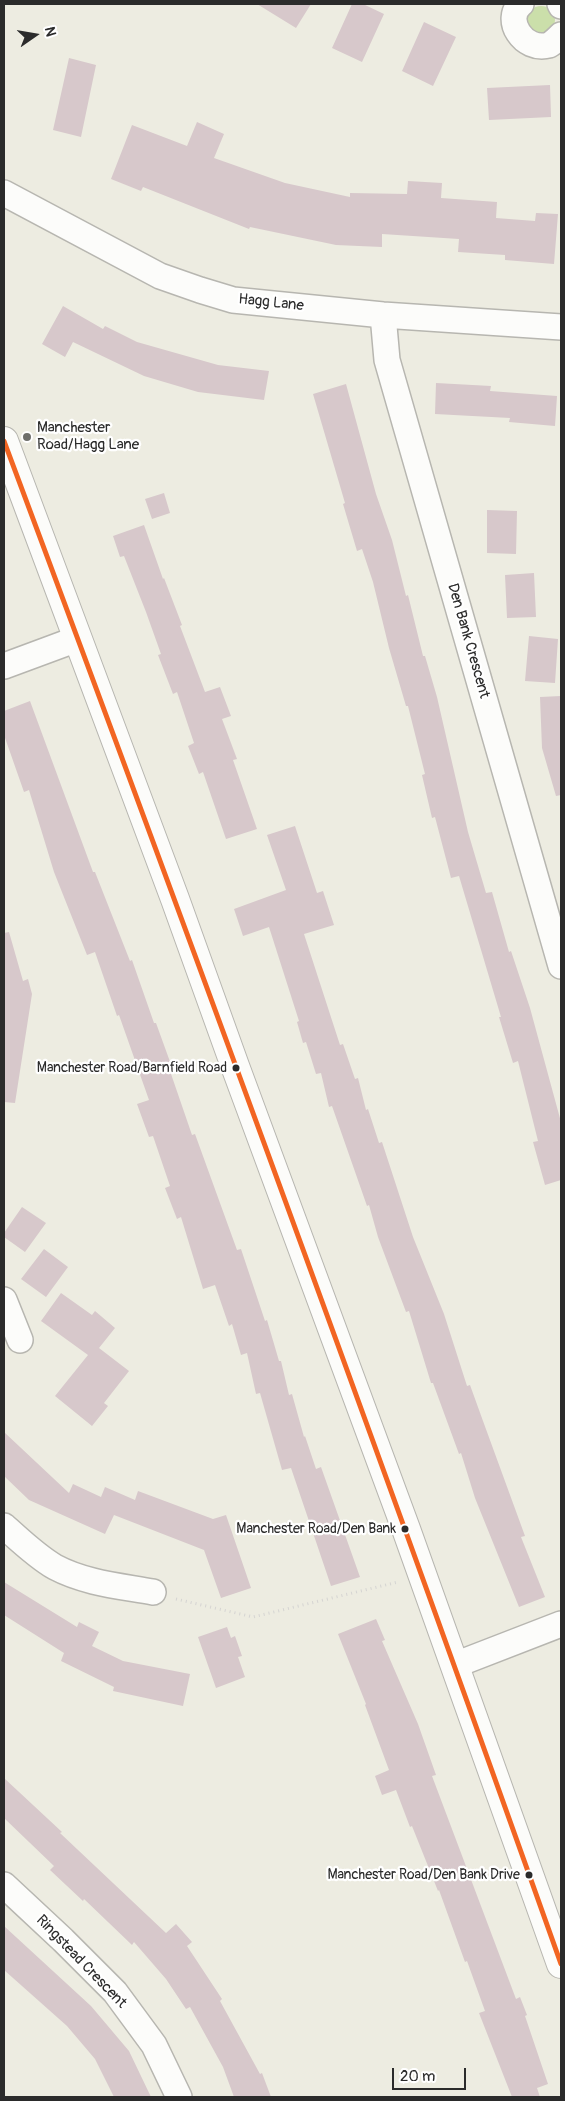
<!DOCTYPE html>
<style>
body{margin:0}
#map{position:relative;width:565px;height:2101px;overflow:hidden;background:#edece1;font-family:Pangolin,sans-serif}
canvas{display:block}
.frame{position:absolute;inset:0;border:5px solid #2b2b2b;pointer-events:none}
.north{position:absolute;left:10px;top:10px;width:50px;height:50px;-webkit-text-stroke:4px #fff;paint-order:stroke;rotate:77deg;font-size:14px;font-weight:700;line-height:20px;text-align:center;color:#2b2b2b}
.north::after{content:'';display:block;margin:auto;width:18px;height:22px;background:#2b2b2b;clip-path:polygon(50% 0,100% 100%,50% 72%,0 100%)}
.scale{position:absolute;left:392px;top:2068px;width:74px;height:22px;box-sizing:border-box;border:2px solid #2b2b2b;border-top:0;padding-left:6px;font-size:15px;line-height:18px;white-space:nowrap;color:#2b2b2b;-webkit-text-stroke:4px #fff;paint-order:stroke}
</style>
<div id="map">
<canvas width="565" height="2101"></canvas>
<div class="frame"></div>
<div class="north">N</div>
<div class="scale">20 m</div>
</div>
<script>
const ctx = document.querySelector('canvas').getContext('2d');
ctx.lineJoin = 'round';
function fillPath(path, color) { ctx.fillStyle = color; ctx.fill(path, 'evenodd'); }
function trace(path, color, width, dash) { ctx.strokeStyle = color; ctx.lineWidth = width; ctx.lineCap = dash ? 'butt' : 'round'; ctx.setLineDash(dash || []); ctx.stroke(path); }
function drawText(font, color, halo, rows, align = 'center') {
  ctx.font = font + ' Pangolin,sans-serif'; ctx.lineWidth = 4.5; ctx.setLineDash([]); ctx.textBaseline = 'middle'; ctx.strokeStyle = halo; ctx.fillStyle = color; for (const [text, x, y, turn = 0] of rows) {
    ctx.save(); ctx.translate(x, y); ctx.rotate((+turn || 0) * Math.PI / 180); ctx.textAlign = isNaN(turn) ? turn : align; if (halo) ctx.strokeText(text, 0, 0); ctx.fillText(text, 0, 0); ctx.restore();
  }
}
const green = new Path2D(`
 M527 20a14 14 0 1 1 28 0a14 14 0 1 1-28 0Z`);
const building = new Path2D(`
 M257,4H311L296,28Z
 M352,4H363L384,14L362,62L332,48Z
 M424,22L456,37L433,86L402,71Z
 M69,58L96,65L81,137L53,130Z
 M550,85L551,117L489,120L487,88Z
 M197,122L224,134L214,158L285,183L350,197V193L407,194L408,181L442,183L441,198L497,202L496,218L535,221L536,213L558,214L554,264L505,260V255L458,252L459,239L382,234V247L336,245L250,227L249,229L143,187L141,191L111,179L132,125L187,146Z
 M63,306L103,329L105,326L137,342L218,365L269,371L264,400L198,392L144,376L73,342L65,357L42,344Z
 M436,383L491,386L490,391L557,396L555,426L509,422L510,418L435,414Z
 M346,384L376,494L392,540L406,596L408,595L423,656H425L437,697L468,832L486,893L492,892L509,952L511,951L530,1008L561,1122V1180L545,1185L533,1142L538,1141L518,1061L513,1063L499,1017H501L459,876L451,878L435,817L432,818L422,775L425,774L408,706H406L389,648L373,582L362,549L357,551L343,504L345,503L313,394Z
 M164,493L170,513L152,519L145,499Z
 M487,510L517,511L516,554L487,553Z
 M144,525L163,579L164,578L182,625L180,626L205,692L220,687L231,716L222,719L237,759L233,760L257,829L226,839L203,772L199,774L188,746L194,743L177,692L173,694L158,655L161,654L146,612L124,556L120,557L113,536Z
 M534,573L536,617L507,618L505,575Z
 M529,636L558,639L555,683L525,681Z
 M561,696V795L556,796L542,748L540,697Z
 M30,701L93,872H95L130,961L132,960L154,1023H156L173,1070L170,1071L192,1135L195,1134L237,1250L241,1249L265,1321L267,1320L279,1361H281L289,1395L292,1394L304,1437L305,1436L316,1469L321,1467L360,1577L331,1586L291,1468L282,1470L260,1393L256,1394L247,1353L241,1355L232,1324L229,1326L215,1285L203,1289L181,1217L177,1219L165,1188L170,1186L153,1136L149,1137L137,1104L149,1100L119,1015L117,1016L95,952L87,955L54,872L29,790L24,792L4,735V711Z
 M295,826L317,893L323,891L334,925L304,934L340,1045L343,1044L355,1079L358,1078L366,1110L368,1109L379,1143L382,1142L413,1237L444,1314L467,1386L470,1385L483,1421L525,1536L521,1537L545,1597L519,1607L475,1498L461,1453L459,1454L433,1383H431L409,1311L406,1312L378,1237L369,1205L367,1206L332,1106L329,1107L321,1073L316,1074L306,1042L303,1043L297,1022L299,1021L269,927L243,936L234,909L286,890L267,835Z
 M9,932L23,981L28,979L32,994L15,1103L4,1102V933Z
 M22,1207L46,1223L25,1252L4,1237V1233Z
 M44,1249L68,1267L46,1297L21,1279Z
 M61,1293L92,1315L95,1311L115,1328L99,1348L129,1371L104,1403L108,1406L92,1426L55,1396L88,1355L41,1321Z
 M4,1432L69,1493L73,1484L101,1497L105,1487L135,1500L138,1491L213,1519L226,1515L251,1588L221,1598L204,1550L114,1515L105,1534L29,1500L4,1476Z
 M4,1582L77,1627L79,1622L99,1632L92,1646L123,1661L190,1674L183,1706L113,1691L114,1687L61,1661L64,1653L4,1615Z
 M376,1619L385,1640L382,1641L418,1724L436,1775L432,1776L516,1999L520,1997L527,2015L525,2016L548,2084L537,2088L540,2097H512L479,2013L485,2011L467,1961L465,1962L439,1890L438,1891L412,1826L410,1827L396,1790L382,1795L375,1776L389,1770L365,1705L366,1704L338,1634Z
 M227,1627L231,1638L235,1636L242,1656L238,1657L245,1677L216,1688L198,1637Z
 M4,1778L62,1832L60,1833L166,1933L176,1924L192,1942L187,1946L222,1999L220,2001L260,2074L262,2073L271,2097H234L223,2067L190,2007L186,2009L166,1979L134,1942L132,1945L84,1899L83,1901L50,1870L54,1866L4,1818Z
 M4,1926L91,2006L129,2051L151,2097H114L95,2059L67,2026L4,1970Z`);
const path = new Path2D(`
 M176,1599L253,1617L398,1582`);
const minor = new Path2D(`
 M521,4C503,19 523,52 549,45C553,43 558,38 561,35
 M560,4L561,6
 M4,193L160,276L200,290L233,300L383,315L561,327
 M383,315L387,360L561,966
 M4,666L77,639
 M4,1300L20,1340
 M4,1526C20,1540 36,1556 55,1567C85,1583 120,1586 153,1592
 M455,1665L561,1624
 M4,1885L63,1940L115,1992L154,2045L179,2097`);
const primary = new Path2D(`
 M4,441L175,899L235,1066L406,1529L561,1964`);
const bus1 = new Path2D(`
 M4,441C193,947 380,1455 561,1964`);
const markers = [
 [27,437,5,"#6f6f6b"],
 [236,1068,4.5,"#2b2b2b"],
 [405,1529,4.5,"#2b2b2b"],
 [529,1875,4.5,"#2b2b2b"]
];
const busNames = [
 ["Manchester Road/Barnfield Road",227,1068],
 ["Manchester Road/Den Bank",396,1529],
 ["Manchester Road/Den Bank Drive",520,1875]
];
const streetNames = [
 ["Hagg Lane",271,303,6],
 ["Den Bank Crescent",468,641,74],
 ["Ringstead Crescent",81,1962,46]
];
const poiNames = [
 ["Manchester",37,428],
 ["Road/Hagg Lane",37,445]
];
fillPath(green, '#cbdfaa');
fillPath(building, '#d7c8cb');
trace(minor, '#b7b6b0', 28);
trace(primary, '#b7b6b0', 30);
trace(path, '#d5d4d2', 3, [1, 4]);
trace(minor, '#fcfcfa', 25);
trace(primary, '#fcfcfa', 28);
trace(bus1, '#f26522', 5);
for (const [x, y, r, color] of markers) { const dot = new Path2D(); dot.arc(x, y, r, 0, 2 * Math.PI); ctx.fillStyle = color; ctx.fill(dot); trace(dot, '#fff', 2); }
drawText('14px', '#2b2b2b', '#fff', busNames, 'right');
drawText('15px', '#2b2b2b', '#fff', streetNames);
drawText('15px', '#2b2b2b', '#fff', poiNames, 'left');
</script>
